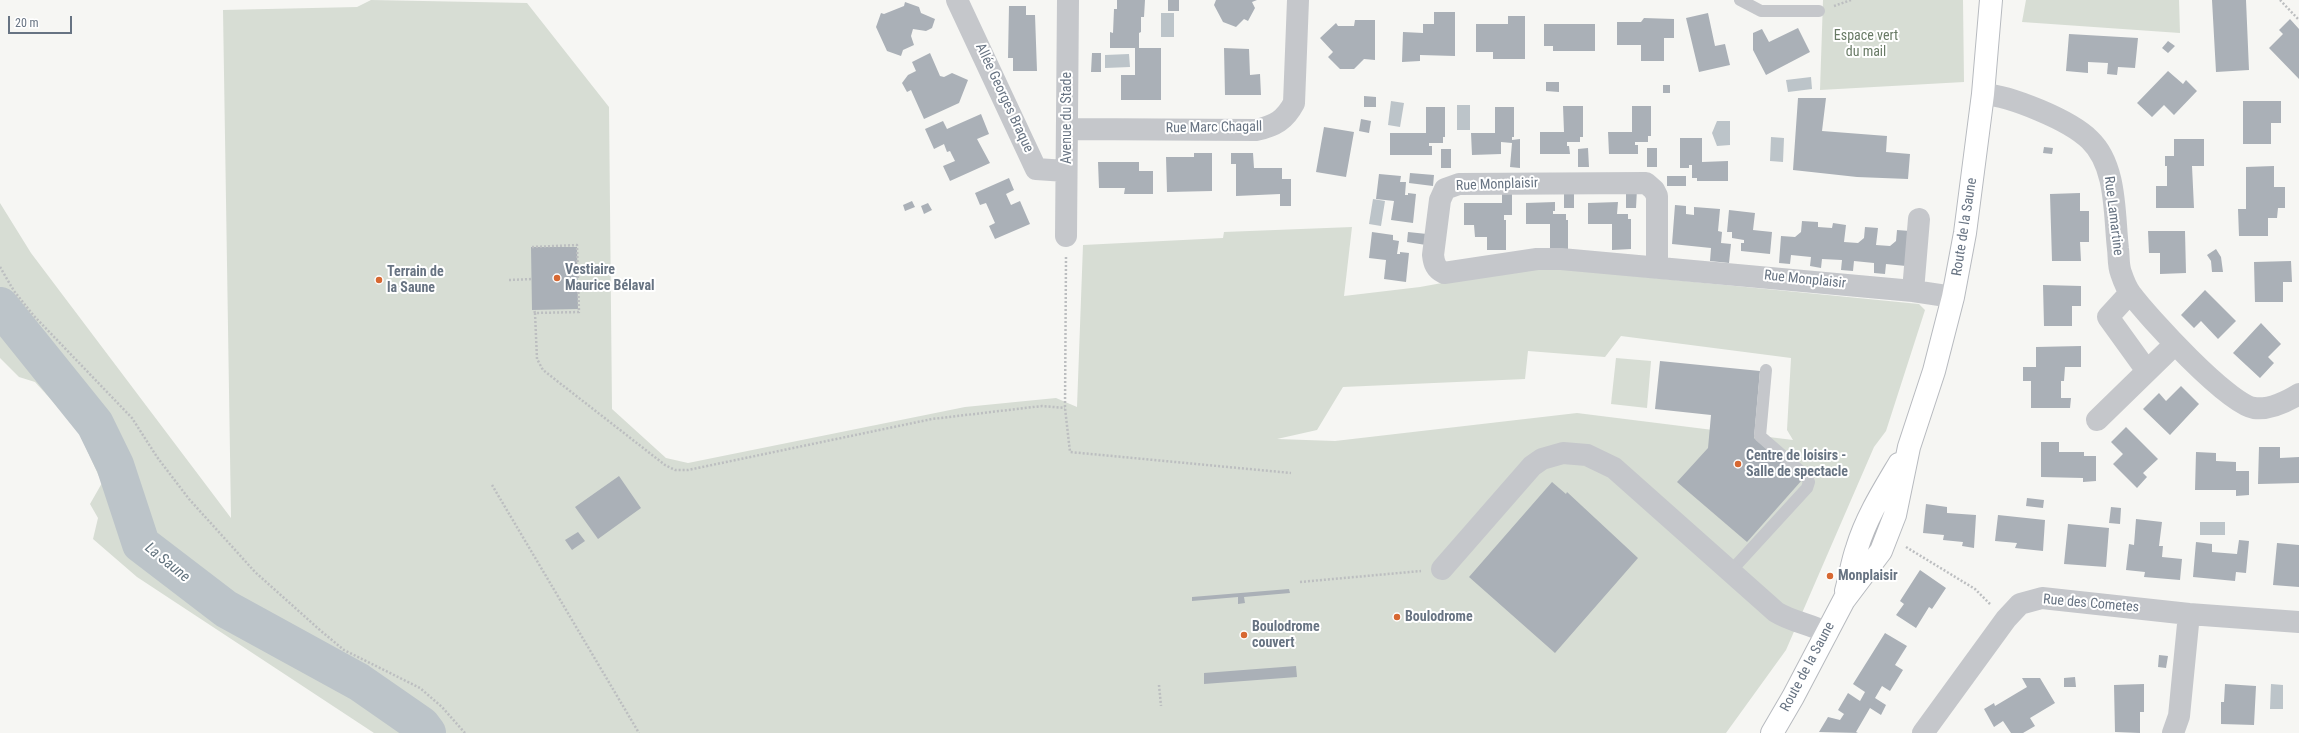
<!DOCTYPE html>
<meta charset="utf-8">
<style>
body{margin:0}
#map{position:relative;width:2299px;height:733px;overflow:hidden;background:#f6f6f3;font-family:"Roboto Condensed",sans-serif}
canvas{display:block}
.scale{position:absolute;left:8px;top:16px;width:64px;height:18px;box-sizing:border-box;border:2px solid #677382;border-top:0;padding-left:5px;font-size:12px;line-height:14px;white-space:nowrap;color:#677382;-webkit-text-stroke:3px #fff;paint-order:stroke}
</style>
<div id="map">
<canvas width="2299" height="733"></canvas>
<div class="scale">20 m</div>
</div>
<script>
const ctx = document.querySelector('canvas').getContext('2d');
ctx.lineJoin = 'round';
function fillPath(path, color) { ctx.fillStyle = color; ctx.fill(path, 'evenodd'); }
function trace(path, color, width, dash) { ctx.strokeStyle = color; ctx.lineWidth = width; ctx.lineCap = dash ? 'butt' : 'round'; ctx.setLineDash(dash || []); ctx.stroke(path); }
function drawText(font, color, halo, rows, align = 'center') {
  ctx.font = font + ' "Roboto Condensed",sans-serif'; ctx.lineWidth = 4; ctx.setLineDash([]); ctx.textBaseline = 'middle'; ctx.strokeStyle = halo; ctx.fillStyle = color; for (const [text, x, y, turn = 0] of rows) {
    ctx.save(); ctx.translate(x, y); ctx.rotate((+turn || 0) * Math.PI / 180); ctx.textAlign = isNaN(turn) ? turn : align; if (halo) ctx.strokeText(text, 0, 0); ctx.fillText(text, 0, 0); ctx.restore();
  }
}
const green = new Path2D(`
 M371,0L527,3L609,107L612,409L666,458L688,463L965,407L1056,398L1077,407L1083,245L1223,238L1224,232L1352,227L1344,296L1420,287L1519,269L1552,268L1919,304L1925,310L1886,431L1874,447L1786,650L1726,733H374L137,577L93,539L98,518L90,504L102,483L77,428L35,382L19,377L0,358V203L31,253L231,518L223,10L357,7ZM1621,336L1791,358L1787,430L1793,440L1577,413L1335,441L1277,439L1317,430L1343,387L1525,379L1528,351L1605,357Z
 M1823,0H1963L1964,82L1820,90Z
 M2026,0H2179L2180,33L2022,22Z
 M1616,358L1651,361L1647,408L1611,404Z`);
const water = new Path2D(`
 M1161,13H1174V37H1161Z
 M1129,54L1130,67L1105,68V55Z
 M1811,77L1812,89L1788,92L1786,80Z
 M1391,101L1404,103L1400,127L1388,125Z
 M1457,105H1470V130H1457Z
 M1717,121H1730V145L1717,146L1712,133Z
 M1771,137L1784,138L1783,162L1770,161Z
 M1373,199L1385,201L1381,226L1369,224Z
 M2200,522H2225V535H2200Z
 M2271,684L2283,685V709H2270Z`);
const river = new Path2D(`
 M0,306L95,424L115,465L141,544L226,609L359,682L421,725L427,733`);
const building = new Path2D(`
 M1117,0H1145L1144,17H1141V32L1139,33V48H1161V100H1121V75H1135V48H1110V32L1113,33L1114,9H1117Z
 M1168,0H1179V11H1168Z
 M1216,0H1257L1252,2L1255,8L1248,21L1244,19L1236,27L1223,22L1214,5Z
 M2212,0H2246L2249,70L2216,72Z
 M905,2L919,7L921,13L935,19L932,28L926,31L913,29L911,36L914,45L903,50L901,56L887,51L876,27L881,13L884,14L904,6Z
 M1009,6H1026V15H1035L1037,71H1013V58H1008Z
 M1434,12H1455V56L1420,55V61L1402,62L1403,32L1423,33V24H1434Z
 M1708,13L1715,46L1725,44L1730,65L1699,72L1686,18Z
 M1508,16H1525V59H1493V52H1476V24H1508Z
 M1644,18L1674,19V38H1664V61H1641V45H1617V22H1641Z
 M2290,19L2299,29V79L2269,48L2283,34L2279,30Z
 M1355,20H1375V60L1364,59L1354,69H1340L1328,57L1333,52L1320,38L1336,23L1338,26H1354Z
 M1544,24H1595V51H1553V46H1544Z
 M1798,28L1810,52L1766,75L1753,50V33L1762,29L1769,42Z
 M2069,34L2138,38L2135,68L2118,67L2117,75L2107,74L2108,63L2088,62V73L2066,71Z
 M2168,41L2175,46L2168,53L2162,48Z
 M1224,48L1249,49L1250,75L1260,74L1261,95H1225Z
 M930,53L940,76L944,77L952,73L968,80L959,103L924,119L911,90L907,92L902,83L908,75L916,71L912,62Z
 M1092,53H1101V72H1091Z
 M2168,71L2183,84L2186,80L2197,91L2174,115L2164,105L2152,117L2137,103Z
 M1546,82H1559V92L1546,91Z
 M1663,85H1670V93H1663Z
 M1364,96L1376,97V107H1364Z
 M1798,98H1826L1822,131L1887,136L1886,152L1910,154L1908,179L1857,177L1793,170Z
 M2243,101H2281V123H2271V144H2243Z
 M1563,106H1583V137H1580V142H1567V146H1569L1570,154H1540V132H1564Z
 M1632,106H1651V136H1648V142H1635V145H1638V154H1609L1608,132H1632Z
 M1426,107H1445V137H1443V143H1429V146H1432V155H1390V133H1426Z
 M1495,107H1514V137H1512V140L1520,139V168L1510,167L1512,143L1501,142V154L1472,155L1471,133H1495Z
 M981,114L989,134L977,139L990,163L950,181L943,166L955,161L950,151L947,152L944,144L934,149L925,129L943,121L947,129Z
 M1361,119L1371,121L1369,133L1359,131Z
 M1324,127L1354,132L1346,177L1316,172Z
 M1680,138H1702V162L1728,161V181H1697V178H1692V165H1689V168H1680Z
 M2174,139H2204V166H2192L2194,208H2156V186H2167V166H2165V156H2174Z
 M2044,147L2053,148L2052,154L2043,153Z
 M1588,148L1589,167H1578V149Z
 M1647,148H1657V167H1647Z
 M1441,149H1451V168H1441Z
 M1194,153H1212V191L1167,192L1166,157H1194Z
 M1231,153H1253L1254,168H1282V179H1291V206H1280V194L1236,196V164H1231Z
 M1098,162H1139V171H1153V194H1124L1125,188H1099Z
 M2274,166V187H2285V208H2278L2277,218H2268V236H2239L2238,209H2246V167Z
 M1410,173L1434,175L1433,186L1409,183Z
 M1379,174L1401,176L1400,182H1406L1405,195H1408V193L1416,194L1413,223L1391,220L1394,201L1376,199Z
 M1667,176H1686V186H1667Z
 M1009,178L1014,190L1006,194L1011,205L1020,201L1030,224L995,239L989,226L995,223L986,203L980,205L975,193Z
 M1512,189V215H1504V220H1506V250H1487V237H1475L1474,225H1464V203H1502V190Z
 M1564,189H1574V208H1564Z
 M1626,189H1637L1636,208H1626Z
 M2080,193V211H2089V242H2080L2081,261H2052L2050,194Z
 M912,201L915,207L905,211L903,205Z
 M1555,202V211H1553V214H1566V220H1568V250H1550V224H1526V203Z
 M1618,202L1617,214H1628V219H1631V249L1612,250V224H1588V203Z
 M928,203L932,210L924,214L921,206Z
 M1675,205L1686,206V214L1694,215V207L1720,209L1718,231L1722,232L1721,243L1731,244L1729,263L1710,261L1711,248L1672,244Z
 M1729,210L1755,213L1753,230L1772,232L1770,254L1741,251V243H1744V240L1732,238V232H1727Z
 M1802,221L1818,222V227L1832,228L1833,223L1846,225L1844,242L1858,243L1864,238L1865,227L1878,228L1876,245L1890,246L1896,241L1897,230L1910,231L1906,266L1886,264L1885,274L1874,273V263L1854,261L1853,271L1841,270L1842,260L1822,259L1821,268L1810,266L1811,257L1791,255L1790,264L1779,263L1781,236L1795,237L1801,232Z
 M2148,231H2185L2186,273L2160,274V253H2149Z
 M1372,232L1393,235V240L1399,241L1397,254H1400V252L1409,253L1406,282L1384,279L1386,260L1369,258Z
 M1408,232L1427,234L1426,245L1407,242Z
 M531,247H577L578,309L532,310Z
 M2216,249L2221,257L2223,272H2212L2211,261L2207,255Z
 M2291,261L2292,282H2283V302H2255L2254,262Z
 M2043,285L2081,286V306H2072V326H2044Z
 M2205,290L2236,321L2218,339L2201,321L2194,328L2181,315Z
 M2261,323L2281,344L2268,357L2274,363L2260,378L2233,353Z
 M2081,346V367H2065L2064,381H2061V398H2071L2070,408H2031V381H2023V367H2036V347Z
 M1660,361L1760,371L1754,438L1802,480L1747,542L1677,482L1708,448L1711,415L1655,409Z
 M2181,386L2199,404L2170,435L2143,409L2159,393L2166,401Z
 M2126,427L2158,459L2143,473L2147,477L2137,488L2113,464L2123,454L2111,442Z
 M2041,442H2059V452H2084V456H2096V481L2083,482V478L2041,477Z
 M2259,447H2280V458L2299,457V483L2258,484Z
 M2196,452L2216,453V461L2236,462V471H2249V495L2236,496V490H2195Z
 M619,476L641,508L598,539L575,507Z
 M1552,482L1566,494L1567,492L1638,558L1555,653L1469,577Z
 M2027,498L2044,500L2043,508L2026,506Z
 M1926,504L1947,507V513L1976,515L1974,548L1962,546L1963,542L1943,540L1944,535L1923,533Z
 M2111,507L2121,508L2120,524L2109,523Z
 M1998,515L2045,520L2043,551L2015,548L2017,543L1995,541Z
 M2136,519L2162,522L2159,546H2163L2162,557L2182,559L2180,580L2144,577L2145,572L2126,570L2129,544L2134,545Z
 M2068,524L2109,528L2106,567L2064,564Z
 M578,532L585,541L572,550L565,540Z
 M2239,540L2249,541L2246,573L2236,572L2235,581L2193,577L2196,542L2212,544V552L2237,554Z
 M2277,543L2299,545V587L2273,585Z
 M1920,570L1946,588L1932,609L1929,607L1916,628L1896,615L1904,604L1900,601Z
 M1289,589L1290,593L1244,597L1245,603L1238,604V597L1192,601V597Z
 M1885,633L1907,646L1895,665L1903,670L1890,691L1882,686L1875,698L1886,705L1881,715L1870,708L1856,732L1858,733L1819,732L1828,717L1840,720L1844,714L1838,710L1848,693L1860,701L1865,692L1853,684Z
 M2159,655L2168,656L2166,668L2158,667Z
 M1296,666L1297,677L1204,684V673Z
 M2075,677L2076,687H2064V678Z
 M2022,678H2040L2055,703L2030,718L2035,726L2023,733H2011L2003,721L1994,727L1984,709L1994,703L1995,706L2027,687Z
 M2144,684V712H2140V733L2115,732L2114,685Z
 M2225,684L2256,686L2254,725L2221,724V702H2224Z`);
const path = new Path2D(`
 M2280,0L2299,20
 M1834,6L1851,0
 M532,247L577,245L579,312L535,313L534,310
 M1066,257L1065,408L1070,452L1291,473
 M0,267L14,291L34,316L132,418L157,457L189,499L255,572L321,631L344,650L420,688L442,707L465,733
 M509,280L532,279
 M535,313L537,359L543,370L665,465L675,470H688L932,419L1042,406L1065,408
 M492,485L639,733
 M1906,547L1975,589L1991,605
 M1300,582L1421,571
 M1159,685L1161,706`);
const lane = new Path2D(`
 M1740,0L1761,11H1819
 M1730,572L1807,488L1809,482L1806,476L1760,436L1766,370`);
const street = new Path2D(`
 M957,0L1036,169L1066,171
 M1983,94C2011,96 2070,120 2090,140C2117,166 2114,214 2118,249C2119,256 2118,265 2121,273C2123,279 2127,289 2131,294C2148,317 2229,405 2254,408C2269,410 2286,402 2299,394
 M1067,129L1256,130C1275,126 1285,120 1294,103L1298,0
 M1066,236L1068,0
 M1657,266V196L1654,190L1646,183L1459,184L1445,189L1440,200L1433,255C1434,264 1436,269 1444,273L1537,259H1561L1913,291L1953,297
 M1913,291L1919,219
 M2130,293L2108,317L2147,371
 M2097,420L2174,345
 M1442,569L1532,466L1542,459L1563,453L1587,455L1614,468L1776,612C1792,622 1811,624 1827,633
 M1923,733L2006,619L2020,604L2042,598L2189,614L2299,622
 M2173,733L2179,716L2189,614`);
const secondary = new Path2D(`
 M1846,591C1850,577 1852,562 1857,548C1866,518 1883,491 1899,464
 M1772,733L1793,697L1844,600L1881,551L1895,515L1909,447L1934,371L1953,297L1965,233L1983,94L1991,0`);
const markers = [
 [557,278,4,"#d76832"],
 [379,280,4,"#d76832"],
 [1738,464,4,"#d76832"],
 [1830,576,4,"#d76832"],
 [1397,617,4,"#d76832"],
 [1244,635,4,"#d76832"]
];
const parkNames = [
 ["Espace vert",1866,36],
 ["du mail",1866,52]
];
const streetNames = [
 ["Allée Georges Braque",1004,98,65],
 ["Avenue du Stade",1067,118,-90],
 ["Rue Marc Chagall",1214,128,-1],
 ["Rue Monplaisir",1497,185,-2],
 ["Rue Lamartine",2113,216,83],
 ["Route de la Saune",1965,227,-81],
 ["Rue Monplaisir",1805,280,6],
 ["Rue des Cometes",2091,604,5],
 ["Route de la Saune",1808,667,-62]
];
const poiNames = [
 ["Vestiaire",565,270],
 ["Maurice Bélaval",565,286],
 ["Terrain de",387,272],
 ["la Saune",387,288],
 ["Centre de loisirs -",1746,456],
 ["Salle de spectacle",1746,472],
 ["Monplaisir",1838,576],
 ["Boulodrome",1405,617],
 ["Boulodrome",1252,627],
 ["couvert",1252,643]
];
const waterNames = [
 ["La Saune",167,563,39]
];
fillPath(green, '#d7ddd4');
fillPath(water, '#bcc4c9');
trace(river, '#bcc4c9', 38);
fillPath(building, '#aab0b7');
trace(secondary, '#b7babf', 24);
trace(path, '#bcbec0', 2.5, [2, 2]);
trace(lane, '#c5c7cb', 12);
trace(street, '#c5c7cb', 22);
trace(secondary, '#fff', 22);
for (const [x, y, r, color] of markers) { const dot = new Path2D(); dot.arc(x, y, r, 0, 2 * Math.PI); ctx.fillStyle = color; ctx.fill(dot); trace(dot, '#fff', 1.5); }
drawText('14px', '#687a65', '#fff', parkNames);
drawText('14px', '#677382', '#fff', streetNames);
drawText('bold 14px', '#677382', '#fff', poiNames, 'left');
drawText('italic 15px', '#63747f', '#fff', waterNames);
</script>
